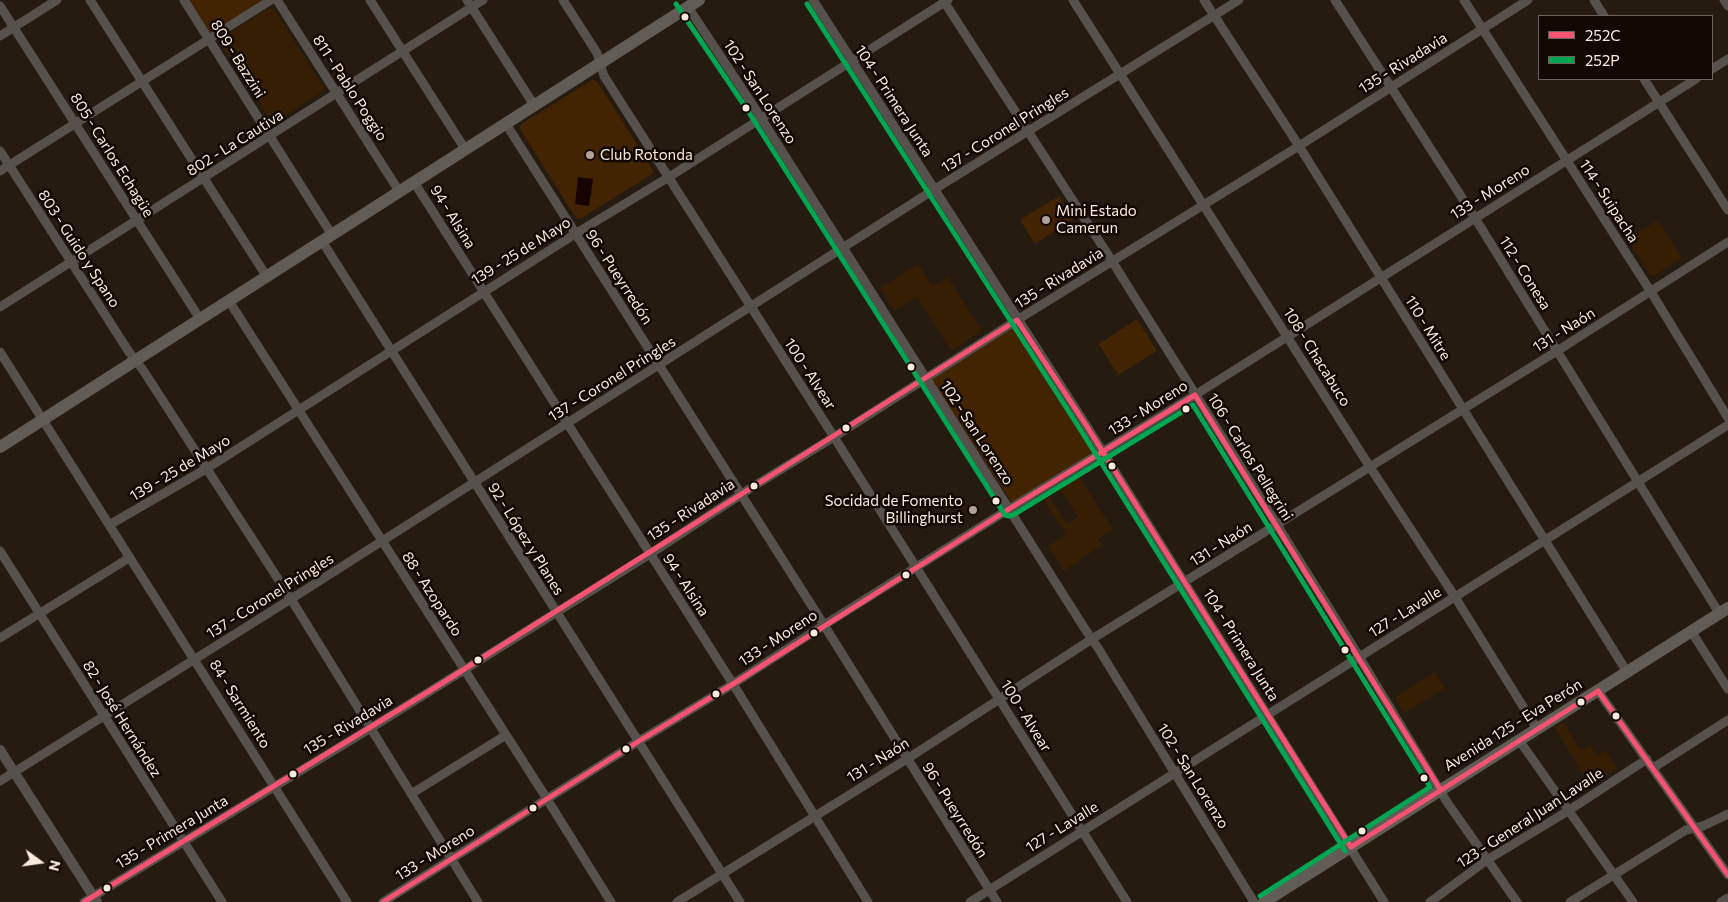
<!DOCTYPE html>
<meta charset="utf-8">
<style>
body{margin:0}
#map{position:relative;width:1728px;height:902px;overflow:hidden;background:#261b10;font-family:Commissioner,sans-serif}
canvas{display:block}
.legend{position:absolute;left:1538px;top:15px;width:175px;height:65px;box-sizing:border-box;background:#110802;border:1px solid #6e635a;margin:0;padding:6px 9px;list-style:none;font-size:15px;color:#faebde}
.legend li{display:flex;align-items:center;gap:10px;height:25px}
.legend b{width:25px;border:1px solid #6e635a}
.north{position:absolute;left:15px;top:837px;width:50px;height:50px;-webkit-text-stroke:4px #110802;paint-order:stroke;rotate:104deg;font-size:14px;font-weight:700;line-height:20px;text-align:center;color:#faebde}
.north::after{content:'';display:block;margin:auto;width:18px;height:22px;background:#faebde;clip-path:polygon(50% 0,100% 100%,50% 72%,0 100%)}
</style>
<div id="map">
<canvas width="1728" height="902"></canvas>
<ul class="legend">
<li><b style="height:6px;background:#f65372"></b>252C</li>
<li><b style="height:6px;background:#00a651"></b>252P</li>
</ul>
<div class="north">N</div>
</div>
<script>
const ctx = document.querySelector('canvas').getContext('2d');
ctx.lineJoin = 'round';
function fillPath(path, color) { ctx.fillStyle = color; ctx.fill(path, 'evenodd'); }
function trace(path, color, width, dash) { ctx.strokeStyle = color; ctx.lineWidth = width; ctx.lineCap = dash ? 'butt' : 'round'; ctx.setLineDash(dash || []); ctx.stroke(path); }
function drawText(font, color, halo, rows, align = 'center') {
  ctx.font = font + ' Commissioner,sans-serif'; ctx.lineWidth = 5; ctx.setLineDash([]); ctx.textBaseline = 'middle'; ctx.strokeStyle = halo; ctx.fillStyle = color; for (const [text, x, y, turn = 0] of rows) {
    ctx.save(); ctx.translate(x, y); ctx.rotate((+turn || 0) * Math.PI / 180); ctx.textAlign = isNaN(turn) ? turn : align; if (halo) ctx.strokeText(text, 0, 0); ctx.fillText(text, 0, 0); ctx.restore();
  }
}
const built = new Path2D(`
 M269,8L274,9L324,87L323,91L275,122L271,121L220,43L222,38Z
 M1658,220L1682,258L1654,276L1650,275L1627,239Z
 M918,264L933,287L948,277L982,331L951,351L917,297L894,311L880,288Z
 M1079,476L1113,530L1098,539L1102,545L1064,571L1048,546L1066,534L1043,499L1048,495L1067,524L1078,517L1059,488Z
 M1435,672L1445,688L1404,713L1395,697Z
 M1563,722L1581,751L1590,745L1597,756L1605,750L1617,768L1590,785L1554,727Z`);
const green = new Path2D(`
 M188,0H263L210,35Z
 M592,80L597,81L653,170L652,174L580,219L576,218L520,129L521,124Z
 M1059,196L1073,219L1035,244L1020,220Z
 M1137,319L1157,351L1118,375L1099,344Z
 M1016,325L1095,445L1093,453L1012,503L931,380Z`);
const water = new Path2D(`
 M578,177L593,179L589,206L575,204Z`);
const minor = new Path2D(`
 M90,0L267,277
 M184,0L332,235
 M277,0L399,191
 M370,0L465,149
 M467,0L534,105
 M563,0L597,53L604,76L834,437L1127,902
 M813,0L1086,425L1384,902
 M943,0L1112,261L1352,645L1447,802L1517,902
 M1073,0L1370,467L1455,597L1537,729
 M1204,0L1299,146L1627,672
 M1335,0L1475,218L1719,613
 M1464,0L1651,292L1728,418
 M1594,0L1604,16
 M1724,0L1728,6
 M0,6L200,319
 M688,7L752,104L1085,629L1098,648L1254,902
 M0,36L57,0
 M1712,69L1728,59
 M1644,79L1728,210
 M506,124L824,625L997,902
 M0,151L129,352L143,370L291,599L478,902
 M0,171L271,0
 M414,182L733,684L868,902
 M322,241L740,902
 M229,301L547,799L611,902
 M0,307L483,0
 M0,352L347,902
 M109,525L206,469L575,234L669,177L948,0
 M0,551L222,902
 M1691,631L1728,689
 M0,638L129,558
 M1598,691L1728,875
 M1519,740L1633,902
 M1653,768L1728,720
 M0,781L291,599L935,189L1239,0
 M411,794L506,735
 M84,902L371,728L650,554L754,486L834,437L1017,320L1299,146L1528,0
 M383,902L639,741L733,684L824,625L1009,509L1195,395L1696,79
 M677,902L907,759L1092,639L1557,351L1728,242
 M970,902L1728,425
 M1430,902L1487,860L1568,811L1647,759
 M1570,902L1686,830L1703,826L1728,814
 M1721,902L1728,898`);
const tertiary = new Path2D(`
 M0,750L97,902`);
const secondary = new Path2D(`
 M0,447L699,0
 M1264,902L1728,608`);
const bus1 = new Path2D(`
 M1598,691L1728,875
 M84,902L436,687L1017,320L1086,425L1351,847L1598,691
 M383,902L639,741L733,684L1009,509L1195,395L1440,789`);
const bus2 = new Path2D(`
 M676,4L746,108L1005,515L1009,516L1013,515L1193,405L1430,787L1260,896
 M807,4L1080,429L1345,851`);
const markers = [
 [685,17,4.5,"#faebde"],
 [746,108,4.5,"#faebde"],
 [590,155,5,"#b0a296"],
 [1046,220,5,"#b0a296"],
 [911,367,4.5,"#faebde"],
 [1186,409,4.5,"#faebde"],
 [846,428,4.5,"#faebde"],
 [1112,466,4.5,"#faebde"],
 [754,486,4.5,"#faebde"],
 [996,501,4.5,"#faebde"],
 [973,510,5,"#b0a296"],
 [906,575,4.5,"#faebde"],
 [814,633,4.5,"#faebde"],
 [1345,650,4.5,"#faebde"],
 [478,660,4.5,"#faebde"],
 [716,694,4.5,"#faebde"],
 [1581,702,4.5,"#faebde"],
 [1616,716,4.5,"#faebde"],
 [626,749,4.5,"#faebde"],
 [293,774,4.5,"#faebde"],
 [1424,778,4.5,"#faebde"],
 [533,808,4.5,"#faebde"],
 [1362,831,4.5,"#faebde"],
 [107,888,4.5,"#faebde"]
];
const streetNames = [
 ["809 - Bazzini",238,59,58],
 ["135 - Rivadavia",1403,63,-32],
 ["811 - Pablo Poggio",350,88,57],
 ["102 - San Lorenzo",760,92,57],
 ["104 - Primera Junta",894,101,57],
 ["137 - Coronel Pringles",1005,130,-32],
 ["802 - La Cautiva",235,143,-32],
 ["805 - Carlos Echagüe",112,155,58],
 ["133 - Moreno",1490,192,-32],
 ["114 - Suipacha",1609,201,57],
 ["94 - Alsina",453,217,58],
 ["803 - Guido y Spano",79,249,57],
 ["139 - 25 de Mayo",521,251,-32],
 ["112 - Conesa",1525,273,58],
 ["96 - Pueyrredón",619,277,57],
 ["135 - Rivadavia",1059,278,-32],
 ["110 - Mitre",1428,328,58],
 ["131 - Naón",1564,330,-32],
 ["108 - Chacabuco",1317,357,58],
 ["100 - Alvear",810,374,57],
 ["137 - Coronel Pringles",612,379,-32],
 ["133 - Moreno",1148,408,-32],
 ["102 - San Lorenzo",977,433,57],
 ["106 - Carlos Pellegrini",1250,457,58],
 ["139 - 25 de Mayo",180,468,-31],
 ["135 - Rivadavia",691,510,-33],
 ["92 - López y Planes",526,539,58],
 ["131 - Naón",1221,544,-32],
 ["94 - Alsina",686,585,57],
 ["88 - Azopardo",432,594,57],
 ["137 - Coronel Pringles",270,596,-32],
 ["127 - Lavalle",1405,612,-32],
 ["133 - Moreno",778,638,-33],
 ["104 - Primera Junta",1241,645,58],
 ["84 - Sarmiento",240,704,58],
 ["100 - Alvear",1026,716,58],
 ["82 - José Hernández",122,719,58],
 ["135 - Rivadavia",348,725,-31],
 ["Avenida 125 - Eva Perón",1513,725,-32],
 ["131 - Naón",878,760,-32],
 ["102 - San Lorenzo",1193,776,58],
 ["96 - Pueyrredón",955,810,58],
 ["123 - General Juan Lavalle",1530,818,-33],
 ["127 - Lavalle",1062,827,-32],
 ["135 - Primera Junta",172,832,-31],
 ["133 - Moreno",435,853,-32]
];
const poiNames = [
 ["Club Rotonda",600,155],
 ["Mini Estado",1056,211],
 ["Camerun",1056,228],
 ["Socidad de Fomento",963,501,"right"],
 ["Billinghurst",963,518,"right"]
];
fillPath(built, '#361e05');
fillPath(green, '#422302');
fillPath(water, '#170401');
trace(minor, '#56514c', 9);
trace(tertiary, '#56514c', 10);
trace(secondary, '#625c57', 12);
trace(bus1, '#f65372', 5);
trace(bus2, '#00a651', 5);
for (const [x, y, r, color] of markers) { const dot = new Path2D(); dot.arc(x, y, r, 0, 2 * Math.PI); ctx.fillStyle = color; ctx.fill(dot); trace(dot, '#110802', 2); }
drawText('15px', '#faebde', '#110802', streetNames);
drawText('15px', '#faebde', '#110802', poiNames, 'left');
</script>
